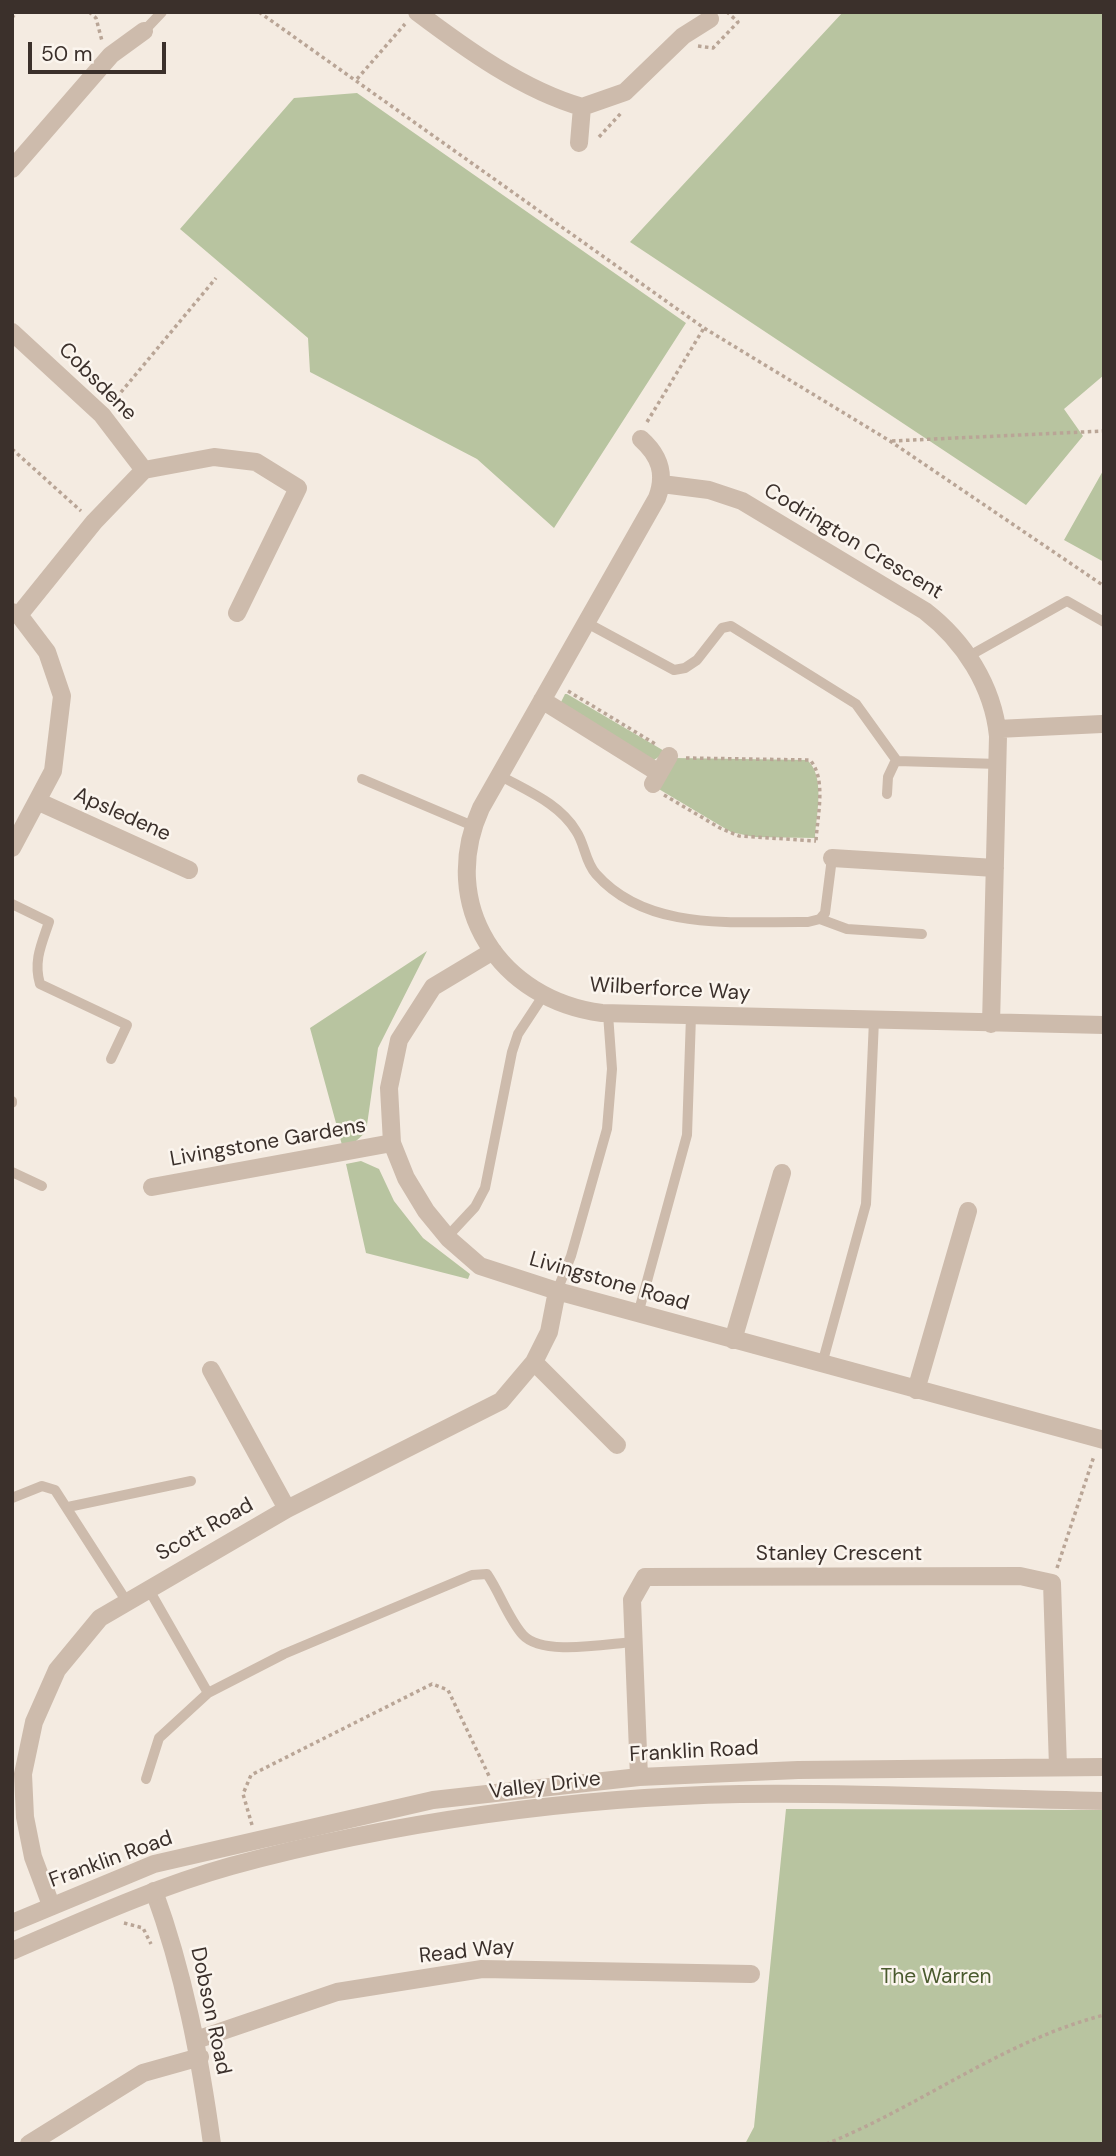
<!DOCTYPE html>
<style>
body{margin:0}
#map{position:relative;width:1116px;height:2156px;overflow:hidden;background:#f4ebe1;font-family:"DM Sans",sans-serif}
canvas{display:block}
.frame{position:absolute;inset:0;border:14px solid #3b302b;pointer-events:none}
.scale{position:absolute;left:28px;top:42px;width:138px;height:32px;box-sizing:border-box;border:4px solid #3b302b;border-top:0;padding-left:9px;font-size:21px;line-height:24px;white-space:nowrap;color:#3b302b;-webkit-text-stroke:5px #fbf5ee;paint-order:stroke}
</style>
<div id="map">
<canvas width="1116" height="2156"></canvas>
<div class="frame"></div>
<div class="scale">50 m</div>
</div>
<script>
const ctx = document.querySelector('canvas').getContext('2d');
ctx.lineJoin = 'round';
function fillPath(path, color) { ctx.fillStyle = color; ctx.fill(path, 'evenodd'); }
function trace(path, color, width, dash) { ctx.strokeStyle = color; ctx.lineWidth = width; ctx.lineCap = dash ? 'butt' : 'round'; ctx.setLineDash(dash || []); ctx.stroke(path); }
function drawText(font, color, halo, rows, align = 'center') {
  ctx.font = font + ' "DM Sans",sans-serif'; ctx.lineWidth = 5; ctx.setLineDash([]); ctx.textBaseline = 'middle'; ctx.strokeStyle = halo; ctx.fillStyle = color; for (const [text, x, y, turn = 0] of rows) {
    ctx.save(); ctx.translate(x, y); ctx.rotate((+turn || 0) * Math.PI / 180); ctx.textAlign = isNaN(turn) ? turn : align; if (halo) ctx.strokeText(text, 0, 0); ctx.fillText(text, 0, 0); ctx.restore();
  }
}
const green = new Path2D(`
 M843,12H1104V375L1064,409L1083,436L1026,505L630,242Z
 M357,93L686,323L554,528L477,459L310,372L308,338L180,229L294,98Z
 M1104,469V562L1064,540Z
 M565,694H567L666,752L654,760L560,704Z
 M674,758L807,760C826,776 816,816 815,838L754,837L731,832L657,788Z
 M427,951L378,1048L366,1132L356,1141L342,1145L310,1028Z
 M361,1161L379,1169L394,1201L423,1238L470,1274L468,1279L366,1253L346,1164Z
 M786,1809L1104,1810V2144H745L754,2127Z`);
const path = new Path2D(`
 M89,12L96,18L102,41
 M259,12L704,328L890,441L1104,586
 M12,18L16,12
 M698,46L713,48L738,22L727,12
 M357,79L405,24
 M599,137L622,112
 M112,403L216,278
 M647,422L704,328
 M892,441L1104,431
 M12,449L81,511
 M568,691L657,745
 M686,758L810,760C827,779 817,818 816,841
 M664,795L720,828L739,836L816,841
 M1057,1568L1094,1456
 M252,1825L243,1794L251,1775L432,1684L448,1690L490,1778
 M124,1923L143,1928L151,1944
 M826,2144C921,2106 1003,2041 1104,2015`);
const service = new Path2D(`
 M144,31L162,12
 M587,623L674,670L685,668L697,660L722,628L731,626L856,704L897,761L999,764
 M969,656L1067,601L1104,622
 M499,775C527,791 559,803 576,831C585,844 585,862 596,874C648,933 737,921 808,922L820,919L825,913L832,858
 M362,779L473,826
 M887,794L888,777L896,760
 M12,904L49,922C42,943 33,961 40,984L127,1025L111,1059
 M820,919L847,929L922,934
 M12,1101V1103
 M12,1172L42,1186
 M447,1237L475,1207L485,1188L512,1052L518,1034L543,996
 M557,1291L571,1256L607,1129L612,1069L608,1014
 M638,1314L687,1135L691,1016
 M822,1364L866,1204L874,1020
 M12,1498L42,1486L55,1490L127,1602
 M68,1507L191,1481
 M148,1588L208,1693
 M146,1779L159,1738L208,1693L284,1654L472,1575L487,1574C500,1593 508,1618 523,1635C542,1656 605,1644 633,1642`);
const minor = new Path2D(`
 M417,12C466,49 523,90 582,107
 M579,143L582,107L625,92L683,36L710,19
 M12,169L111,55L144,31
 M12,332L102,415L144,470
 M641,439C660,456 666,474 657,498L481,808C437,905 500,1000 602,1013L1104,1025
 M662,484L709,490L742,501L925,611C964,641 993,686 998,736L991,1024
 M12,612L19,615L47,652L62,696L53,771L12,848
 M19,615L94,522L144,470L214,457L256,462L298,488L237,613
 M542,700L659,773
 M997,729L1102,724
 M653,784L669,756
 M37,801L189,870
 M832,858L995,868
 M493,951L433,987L399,1040L389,1088L392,1143L406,1178L426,1211L449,1239L480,1266L557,1291L1104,1440
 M152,1187L392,1143
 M733,1340L782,1173
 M534,1362L617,1445
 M211,1370L287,1509
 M916,1390L968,1211
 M639,1777L632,1600L645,1577L1020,1576L1052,1583L1058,1767
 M154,1891C184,1973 200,2057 212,2144
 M51,1905L33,1857L25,1817L23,1774L34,1722L57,1670L100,1618L287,1509L501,1401L534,1362L549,1332L557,1291
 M12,1923L154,1864L433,1800L639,1777L798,1770L1104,1767
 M196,2040L337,1992L482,1969L751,1974
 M29,2144L143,2073L200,2057`);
const tertiary = new Path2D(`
 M12,1951C84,1920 156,1887 231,1866C393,1822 573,1797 740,1794C861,1792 983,1799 1104,1801`);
const streetNames = [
 ["Cobsdene",97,382,45],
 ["Codrington Crescent",853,542,31],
 ["Apsledene",122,815,24],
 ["Wilberforce Way",670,990,3],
 ["Livingstone Gardens",268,1143,-10],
 ["Livingstone Road",609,1282,16],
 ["Scott Road",205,1530,-29],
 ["Stanley Crescent",839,1554],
 ["Franklin Road",694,1752,-3],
 ["Valley Drive",545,1786,-7],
 ["Franklin Road",111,1860,-20],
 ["Read Way",467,1952,-6],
 ["Dobson Road",210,2011,78]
];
const parkNames = [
 ["The Warren",936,1977]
];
fillPath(green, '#b8c4a0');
trace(path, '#b9a596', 3.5, [3.5, 3.5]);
trace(service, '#cdbbac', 10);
trace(minor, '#cdbbac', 18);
trace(tertiary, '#cdbbac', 18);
drawText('21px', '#3b302b', '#fbf5ee', streetNames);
drawText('21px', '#4a5a2e', '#fbf5ee', parkNames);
</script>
